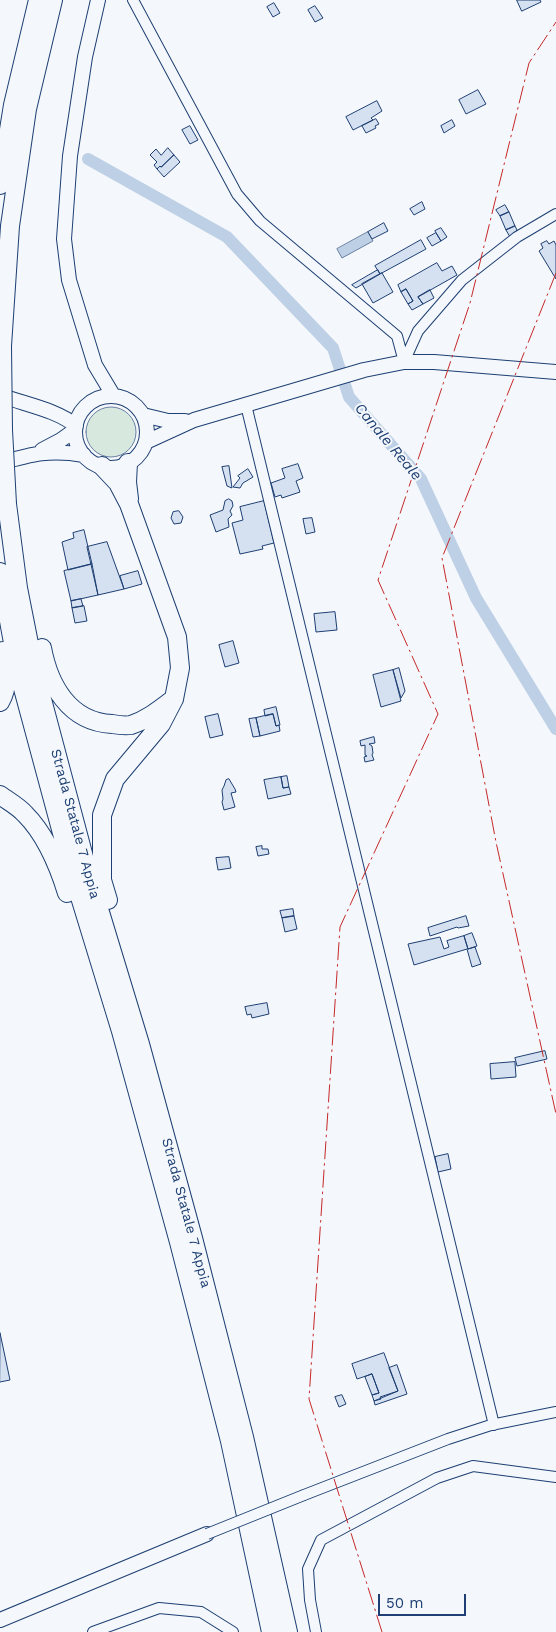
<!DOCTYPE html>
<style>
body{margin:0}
#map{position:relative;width:556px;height:1632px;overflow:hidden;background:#f4f7fb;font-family:"Work Sans",sans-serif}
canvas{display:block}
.scale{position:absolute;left:378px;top:1594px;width:88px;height:22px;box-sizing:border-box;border:2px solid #1d3f73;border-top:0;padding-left:6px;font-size:15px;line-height:18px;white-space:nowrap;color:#1d3f73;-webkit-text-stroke:4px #f4f7fb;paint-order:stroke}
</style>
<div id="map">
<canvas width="556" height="1632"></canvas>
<div class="scale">50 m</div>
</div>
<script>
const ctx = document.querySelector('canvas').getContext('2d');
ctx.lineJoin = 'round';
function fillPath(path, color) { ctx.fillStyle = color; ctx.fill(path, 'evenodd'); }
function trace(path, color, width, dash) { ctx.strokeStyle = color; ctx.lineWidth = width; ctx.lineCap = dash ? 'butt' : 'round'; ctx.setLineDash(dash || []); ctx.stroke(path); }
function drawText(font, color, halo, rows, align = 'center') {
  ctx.font = font + ' "Work Sans",sans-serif'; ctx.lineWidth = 4; ctx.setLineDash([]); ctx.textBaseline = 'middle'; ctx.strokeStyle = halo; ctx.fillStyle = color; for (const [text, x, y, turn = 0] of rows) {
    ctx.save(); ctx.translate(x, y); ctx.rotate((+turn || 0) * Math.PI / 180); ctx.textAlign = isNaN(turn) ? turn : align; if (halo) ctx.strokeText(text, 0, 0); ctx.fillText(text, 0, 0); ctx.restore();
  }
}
const green = new Path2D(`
 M86 432a25 25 0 1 1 50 0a25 25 0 1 1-50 0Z`);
const water = new Path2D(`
 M368,232L373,241L342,258L337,249Z`);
const canal = new Path2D(`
 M88,159L227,237L333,348L349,397L421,479L476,598L556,729`);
const building = new Path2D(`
 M517,0H540L541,2L522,11Z
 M274,3L280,13L273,17L267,7Z
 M315,6L323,18L315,22L308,10Z
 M478,90L486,104L466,114L459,100Z
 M377,101L382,111L371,118L373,120L353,130L346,117Z
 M376,119L379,124L375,126L376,128L366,133L362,126Z
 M452,120L455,126L444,133L441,126Z
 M190,126L198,140L190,144L182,130Z
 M168,148L174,155L161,167L160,166L157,169L154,165L157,162L150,155L156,149L161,155Z
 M174,155L180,162L164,177L157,169L160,166L161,167Z
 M422,202L425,209L414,215L410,209Z
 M505,205L509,212L500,216L496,210Z
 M509,212L515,226L506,230L500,216Z
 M384,223L388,231L372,239L368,232Z
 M515,226L517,230L510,237L506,230Z
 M441,228L447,237L441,241L435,231Z
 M436,233L441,241L432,246L427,238Z
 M421,240L426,249L380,274L375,266Z
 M547,241L549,244L554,241L556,245V279L539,251L543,248L541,244Z
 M437,263L442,271L452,266L457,275L418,297L423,304L412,310L408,304L413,301L406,289L401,292L398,285Z
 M378,270L380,274L356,288L352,285Z
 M382,273L393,292L373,303L362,284Z
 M406,289L413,301L408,304L401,292Z
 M430,290L434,298L423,304L418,297Z
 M298,464L303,478L296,481L300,492L282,498L281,495L275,497L271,483L285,478L282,469Z
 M229,466L232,488L227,486L222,467Z
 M248,469L253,477L243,483L240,488L233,487L240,478L238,476Z
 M229,499L232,501L233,506L230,511L232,515L228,519L229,527L216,532L210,515L223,510L225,501Z
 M264,501L274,543L262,546L263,549L240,554L232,523L243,520L240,507Z
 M179,511L183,517L181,523L174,524L171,518L173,512Z
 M312,518L315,532L306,534L303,519Z
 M84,530L92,564L68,570L62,542L74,538L73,533Z
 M107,542L124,589L98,595L87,547Z
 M92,564L98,595L71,601L64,571Z
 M138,571L142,584L124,589L120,576Z
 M81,599L83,606L72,608L71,601Z
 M84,606L87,621L75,623L72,608Z
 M335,612L337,630L316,632L314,614Z
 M233,641L239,663L225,667L219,645Z
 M399,668L405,691L401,698L393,670Z
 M393,670L401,701L381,707L373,675Z
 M276,707L280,725L276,726L273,714L265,716L264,710Z
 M218,714L223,735L210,738L205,717Z
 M273,714L276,726L279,725L280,731L260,736L256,718Z
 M256,718L260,736L253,737L249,719Z
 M374,737L375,743L369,744L372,746L373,753L372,755L374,760L365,762L364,757L367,756L365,755V745L361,746L360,741Z
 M287,776L289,787L283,788L281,777Z
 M281,777L283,788L289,787L291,794L268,799L264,780Z
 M229,779L235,789L236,792L231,793L235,807L224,810L222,802L223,799L222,790L224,786L226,780Z
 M262,846V849H268L269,854L258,856L256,847Z
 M229,857L231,868L218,870L216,858Z
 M293,909L294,916L282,918L280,911Z
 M294,916L297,929L285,932L282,918Z
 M466,916L469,926L458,928L457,927L430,936L428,928Z
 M472,933L477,946L468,949L464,936Z
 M464,936L468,949L475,947L481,964L472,967L467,949L414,965L408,944L440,937L444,949L449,947L447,941Z
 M267,1003L269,1014L252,1018L251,1014L247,1015L245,1007Z
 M545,1051L547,1059L517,1066L515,1058Z
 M515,1062L516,1077L491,1079L490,1064Z
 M448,1154L451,1169L438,1172L435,1157Z
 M0,1333L10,1380L0,1382Z
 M384,1353L398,1391L374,1401L372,1395L379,1393L372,1374L357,1379L352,1364Z
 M397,1365L407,1394L375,1405L374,1401L381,1399L380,1397L398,1391L389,1368Z
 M372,1374L379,1393L372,1395L365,1377Z
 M342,1395L346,1404L339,1407L335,1397Z`);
const minor = new Path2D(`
 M133,0L237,194L260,221L397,336L404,362
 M404,362L418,331L462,280L517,237L556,214
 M246,405L494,1425
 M304,1495L448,1439L491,1425L556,1412
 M93,1632L159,1608L201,1612L233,1632
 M316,1632L310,1600L308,1569L321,1540L437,1478L473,1466L556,1477`);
const tertiary = new Path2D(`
 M98,0L85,57L70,156L64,239L69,280L95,365L113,395
 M0,395C23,404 58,410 76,426
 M75 432a36 36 0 1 1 72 0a36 36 0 1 1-72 0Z
 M143,415L168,421H185
 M146,442L194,420L364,370L404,362H434L556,372
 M42,450L61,440L75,430
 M0,463C32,454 50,449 84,455
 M0,1620L207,1534`);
const trunk = new Path2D(`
 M0,185L13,105L38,0
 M2,346L10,226L27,109L53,0
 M128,463L127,482L129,499
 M102,466L118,483L129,504L177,637L180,668L174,699L161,724L115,779L102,815V880L108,900
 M7,504L18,588L34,669L89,876L140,1044L193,1238L244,1437L288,1632
 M0,572L18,670L73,874L121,1031L179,1242L230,1441L271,1632
 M42,648C49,685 69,722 112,724C118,725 125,726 131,725C146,720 158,711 171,701
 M0,702C9,687 7,667 3,651
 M0,795C8,801 18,806 25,814C46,835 58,864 67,893`);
const minorBridge = new Path2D(`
 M207,1534L304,1495`);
const trunkBridge = new Path2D(`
 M2,346L3,430L7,504`);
const power = new Path2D(`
 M556,273L442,558L496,842L556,1114
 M382,1632L309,1399L340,927L438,714L378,580L470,303L529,63L556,22`);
const streetNames = [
 ["Strada Statale 7 Appia",75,824,75],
 ["Strada Statale 7 Appia",186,1213,75]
];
const waterNames = [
 ["Canale Reale",388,442,50]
];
fillPath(green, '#d7e8df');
trace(green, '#687fa3', 1);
fillPath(water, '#bed0e5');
trace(water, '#687fa3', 1);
trace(canal, '#bed0e5', 12);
fillPath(building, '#d5e0f0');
trace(building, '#1d3f73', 1);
trace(minor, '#1d3f73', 12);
trace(tertiary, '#1d3f73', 16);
trace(trunk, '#1d3f73', 20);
trace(minor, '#f4f7fb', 10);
trace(tertiary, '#f4f7fb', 14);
trace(trunk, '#f4f7fb', 18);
trace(minorBridge, '#1d3f73', 12, []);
trace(trunkBridge, '#1d3f73', 20, []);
trace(minorBridge, '#f4f7fb', 10);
trace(trunkBridge, '#f4f7fb', 18);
trace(power, '#c62828', 1, [18, 4, 2.5, 4]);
drawText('14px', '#1d3f73', '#f4f7fb', streetNames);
drawText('italic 15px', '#1d3f73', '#f4f7fb', waterNames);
</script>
